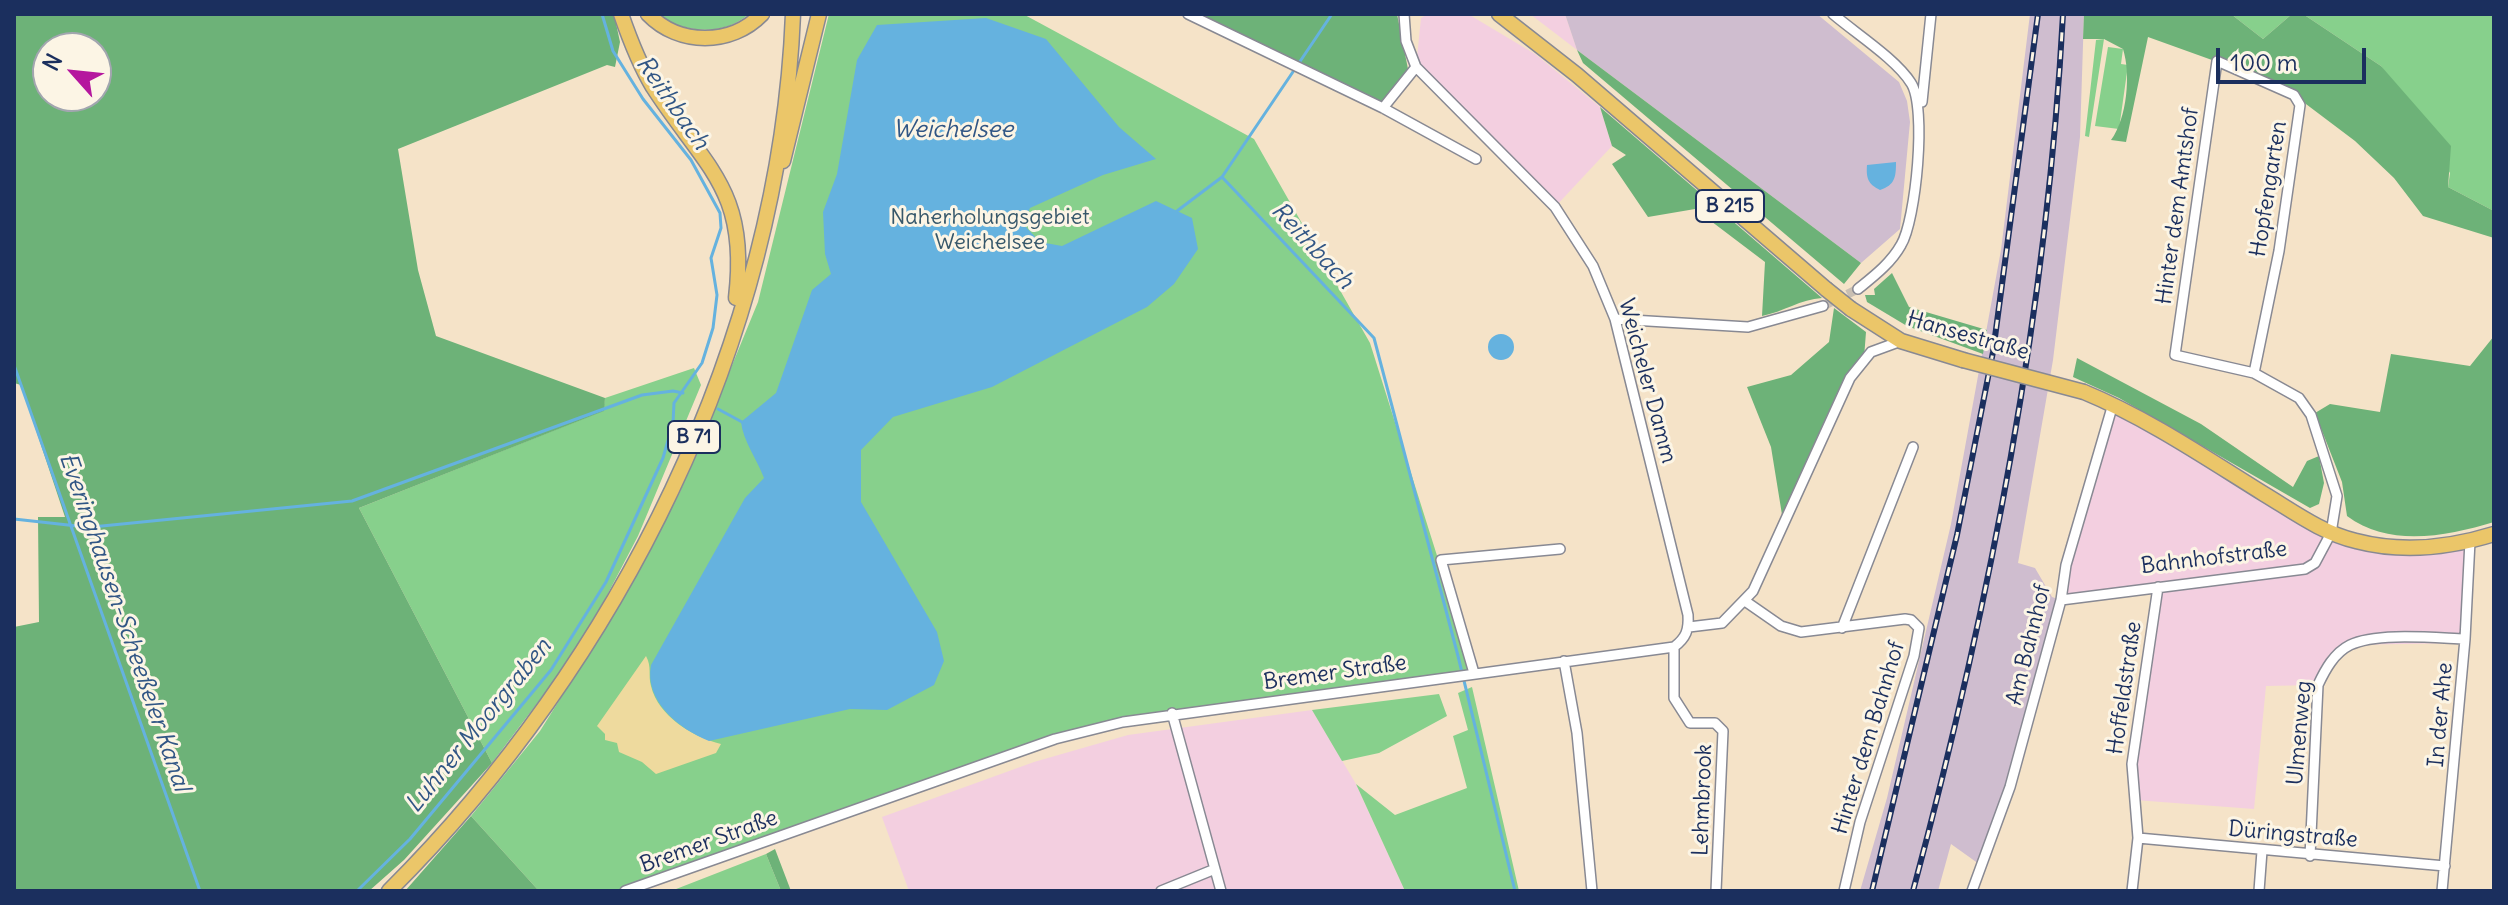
<!DOCTYPE html>
<meta charset="utf-8">
<style>
body{margin:0}
#map{position:relative;width:2508px;height:905px;overflow:hidden;background:#f5e3c8;font-family:Delius,sans-serif}
canvas{display:block}
.frame{position:absolute;inset:0;border:16px solid #1b2f5e;pointer-events:none}
.north{position:absolute;left:32px;top:32px;width:80px;height:80px;box-sizing:border-box;background:#fcf5e5;border:2px solid #a2a6af;border-radius:50%;rotate:297deg;font-size:22px;font-weight:700;line-height:32px;text-align:center;color:#1b2f5e}
.north::after{content:'';display:block;margin:auto;width:28px;height:36px;background:#b5179e;clip-path:polygon(50% 0,100% 100%,50% 72%,0 100%)}
.scale{position:absolute;left:2216px;top:48px;width:150px;height:36px;box-sizing:border-box;border:4px solid #1b2f5e;border-top:0;padding-left:10px;font-size:24px;line-height:28px;white-space:nowrap;color:#1b2f5e;-webkit-text-stroke:6px #fcf5e5;paint-order:stroke}
</style>
<div id="map">
<canvas width="2508" height="905"></canvas>
<div class="frame"></div>
<div class="north">N</div>
<div class="scale">100 m</div>
</div>
<script>
const ctx = document.querySelector('canvas').getContext('2d');
ctx.lineJoin = 'round';
function fillPath(path, color) { ctx.fillStyle = color; ctx.fill(path, 'evenodd'); }
function trace(path, color, width, dash) { ctx.strokeStyle = color; ctx.lineWidth = width; ctx.lineCap = dash ? 'butt' : 'round'; ctx.setLineDash(dash || []); ctx.stroke(path); }
function drawText(font, color, halo, rows, align = 'center') {
  ctx.font = font + ' Delius,sans-serif'; ctx.lineWidth = 6; ctx.setLineDash([]); ctx.textBaseline = 'middle'; ctx.strokeStyle = halo; ctx.fillStyle = color; for (const [text, x, y, turn = 0] of rows) {
    ctx.save(); ctx.translate(x, y); ctx.rotate((+turn || 0) * Math.PI / 180); ctx.textAlign = isNaN(turn) ? turn : align; if (halo) ctx.strokeText(text, 0, 0); ctx.fillText(text, 0, 0); ctx.restore();
  }
}
const built = new Path2D(`
 M1428,14H1468L1535,54L1600,107L1612,146L1555,207L1416,67L1421,18Z
 M1530,14H1565L1577,50Z
 M2113,404L2355,541H2470L2460,643L2344,645L2316,685L2266,686L2254,809L2135,800L2132,764L2158,587L2061,600Z
 M1312,710L1356,784L1405,891H909L882,817L1034,762L1128,735Z`);
const industrial = new Path2D(`
 M1565,14H1817L1899,82L1907,101L1910,122L1900,229L1861,263L1577,50Z
 M2030,14H2084L2080,137L2053,360L2018,563L2035,568L2052,597L2061,600L2027,729L1979,864L1951,844L1938,891H1860L1887,798L1951,524L2001,250Z`);
const green = new Path2D(`
 M659,14H749C723,37 685,32 657,16Z
 M829,14H1023L1254,139L1370,343L1474,673L1217,706L1055,739L625,891H539L471,816L540,731L616,610L680,492L758,302Z
 M2231,14H2292L2263,39Z
 M2303,14H2494V211L2448,187L2450,173L2381,66Z
 M2104,39L2089,137L2085,136L2096,40Z
 M2108,47L2123,49L2121,64L2128,65L2119,129L2095,126Z
 M694,368L701,385L638,536L603,603L566,665L492,763L359,508L603,411L605,398Z
 M1472,687L1519,891H1405L1356,784L1395,815L1467,788L1453,736L1468,730L1458,693Z
 M1439,694L1447,716L1379,753L1342,761L1312,710Z
 M766,854L781,891H671Z`);
const forest = new Path2D(`
 M14,14H614L620,42L615,67L607,65L398,149L418,270L436,336L605,398L604,411L359,508L492,763L404,860L369,891H14V627L39,622L38,517H65L21,385L14,383ZM48,48H96V96H48Z
 M1188,14H1397L1409,74L1383,108Z
 M2084,14H2231L2263,39L2292,14H2303L2381,66L2451,146L2448,187L2494,211V238L2423,216L2394,178L2355,141L2294,95L2262,78L2148,37L2126,142L2111,140C2127,118 2131,74 2123,49L2104,39H2083Z
 M1577,50L1861,263L1844,284L1583,63Z
 M1600,107L1822,298C1801,299 1783,312 1762,316L1765,262L1695,209L1648,217L1612,164L1626,155L1612,146Z
 M1892,273L1909,307L1987,330L1983,354L1907,326L1867,302L1865,295H1875L1874,289Z
 M1834,308L1866,332L1864,358L1784,527L1771,447L1747,387L1791,375L1829,342Z
 M2494,336V522C2447,536 2390,548 2347,516L2342,482L2315,413L2330,404L2380,412L2391,354L2470,366Z
 M2077,358L2201,424L2293,487L2307,461L2319,456L2324,483L2319,504L2310,508L2119,398L2073,377Z
 M471,816L539,891H405Z
 M775,849L791,891H781L766,854Z`);
const sand = new Path2D(`
 M646,656C652,667 648,675 651,686C658,716 693,737 721,744L716,753L656,774L642,762L619,752L617,743L605,740V734L597,726Z`);
const water = new Path2D(`
 M986,18L1046,39L1119,127L1156,159L1103,175L1030,208L1023,224L1040,242L1062,246L1156,201L1192,218L1198,249L1174,284L1147,307L992,387L893,417L861,450V502L937,632L944,661L934,685L887,710L850,709L709,741C679,729 644,701 651,665L745,498L764,478C757,459 743,441 741,422L776,393L812,290L831,274L825,254L823,212L837,174L857,60L877,25Z
 M1896,162C1896,177 1895,185 1880,190C1868,184 1866,178 1867,165Z
 M1488 347a13 13 0 1 1 26 0a13 13 0 1 1-26 0Z`);
const stream = new Path2D(`
 M1222,177L1332,14
 M1177,211L1222,177L1374,338L1458,656L1515,891
 M14,365L200,891
 M718,409L742,422
 M14,519L86,527
 M92,527L352,501L642,395L673,391L683,393
 M357,891L410,839L551,670L606,582L663,458L673,423L674,403L702,363L713,328L717,295L711,258L721,228L720,213L691,160L643,99L613,51L602,14`);
const minorTunnel = new Path2D(`
 M1823,306L1858,289`);
const minor = new Path2D(`
 M1188,14L1383,108L1476,159
 M1833,14C1855,33 1896,59 1911,83C1927,107 1916,220 1901,245C1891,263 1874,276 1858,289
 M1922,102L1931,14
 M1383,108L1416,67
 M1615,319L1748,327L1823,306
 M2061,600L2305,569L2315,563L2331,533L2337,496L2311,415L2299,398L2254,373L2175,355L2217,61L2294,95L2300,105L2279,251L2254,373
 M1745,601L1781,626L1801,632L1905,619L1911,620L1919,628L1914,656L1860,822L1844,891
 M1689,627L1722,623L1753,591L1850,378L1871,352L1901,341
 M1842,628L1913,447
 M1674,647V698L1690,723H1715L1723,731L1716,891
 M1564,661L1577,733L1592,891
 M1474,673L1441,560L1560,549
 M1172,713L1221,891
 M2138,838L2445,866
 M2310,856L2318,685C2325,670 2334,653 2350,645C2376,632 2436,638 2465,639
 M625,891L1055,739L1123,722L1674,647C1686,638 1689,630 1688,615L1615,319L1593,266L1555,207L1416,67L1406,41L1404,14
 M1161,891L1215,869
 M1972,891L2010,787L2061,600L2066,565L2113,404
 M2132,891L2138,838L2132,764L2158,587
 M2259,891L2262,851
 M2442,891L2465,639L2470,541`);
const primary = new Path2D(`
 M621,14C630,40 639,64 653,87C705,168 749,189 736,298
 M648,14C679,46 731,46 762,14
 M1499,14L1577,75L1826,289
 M783,161L819,14
 M1851,309L1901,341L1963,360
 M2084,392C2147,418 2206,458 2264,494C2294,512 2322,533 2356,541C2402,553 2449,548 2494,534
 M389,891C618,663 780,341 793,14`);
const rail = new Path2D(`
 M1872,891L1957,535L1993,352L2038,14
 M1913,891C1990,604 2047,311 2063,14`);
const primaryBridge = new Path2D(`
 M1826,289L1851,309
 M1963,360L2084,392`);
const shields = [
 [1730,206,68],
 [694,437,52]
];
const shieldNames = [
 ["B 215",1730,206],
 ["B 71",694,437]
];
const streetNames = [
 ["Hopfengarten",2269,189,-81],
 ["Hinter dem Amtshof",2178,206,-82],
 ["Hansestraße",1968,336,16],
 ["Weicheler Damm",1647,381,75],
 ["Bahnhofstraße",2214,558,-7],
 ["Am Bahnhof",2029,645,-76],
 ["Bremer Straße",1335,673,-8],
 ["Hoffeldstraße",2125,688,-82],
 ["In der Ahe",2441,715,-85],
 ["Ulmenweg",2300,733,-85],
 ["Hinter dem Bahnhof",1869,738,-73],
 ["Lehmbrook",1703,800,-88],
 ["Düringstraße",2293,835,5],
 ["Bremer Straße",709,842,-20]
];
const parkNames = [
 ["Naherholungsgebiet",990,218],
 ["Weichelsee",990,243]
];
const waterNames = [
 ["Reithbach",672,103,55],
 ["Weichelsee",953,130],
 ["Reithbach",1312,246,47],
 ["Everinghausen-Scheeßeler Kanal",124,622,71],
 ["Luhner Moorgraben",479,726,-51]
];
fillPath(built, '#f3cfe0');
fillPath(industrial, '#cfbdcf');
fillPath(green, '#87d08c');
fillPath(forest, '#6db278');
fillPath(sand, '#eeda9e');
fillPath(water, '#65b2df');
trace(stream, '#65b2df', 3);
trace(minorTunnel, '#c9bfb3', 9, [9, 4.5]);
trace(minor, '#888993', 12);
trace(primary, '#888993', 17);
trace(minor, '#fff', 9);
trace(primary, '#ebc669', 14);
trace(rail, '#1b2f5e', 6);
trace(rail, '#fcf5e5', 3, [9]);
trace(primaryBridge, '#888993', 17, []);
trace(primaryBridge, '#ebc669', 14);
for (const [x, y, w] of shields) { const box = new Path2D(); box.roundRect(x - w / 2, y - 16, w, 32, 6); ctx.fillStyle = '#fcf5e5'; ctx.fill(box); trace(box, '#1b2f5e', 2); }
drawText('bold 20px', '#1b2f5e', null, shieldNames);
drawText('22px', '#1b2f5e', '#fcf5e5', streetNames);
drawText('22px', '#36576a', '#fcf5e5', parkNames);
drawText('italic 24px', '#315685', '#fcf5e5', waterNames);
</script>
